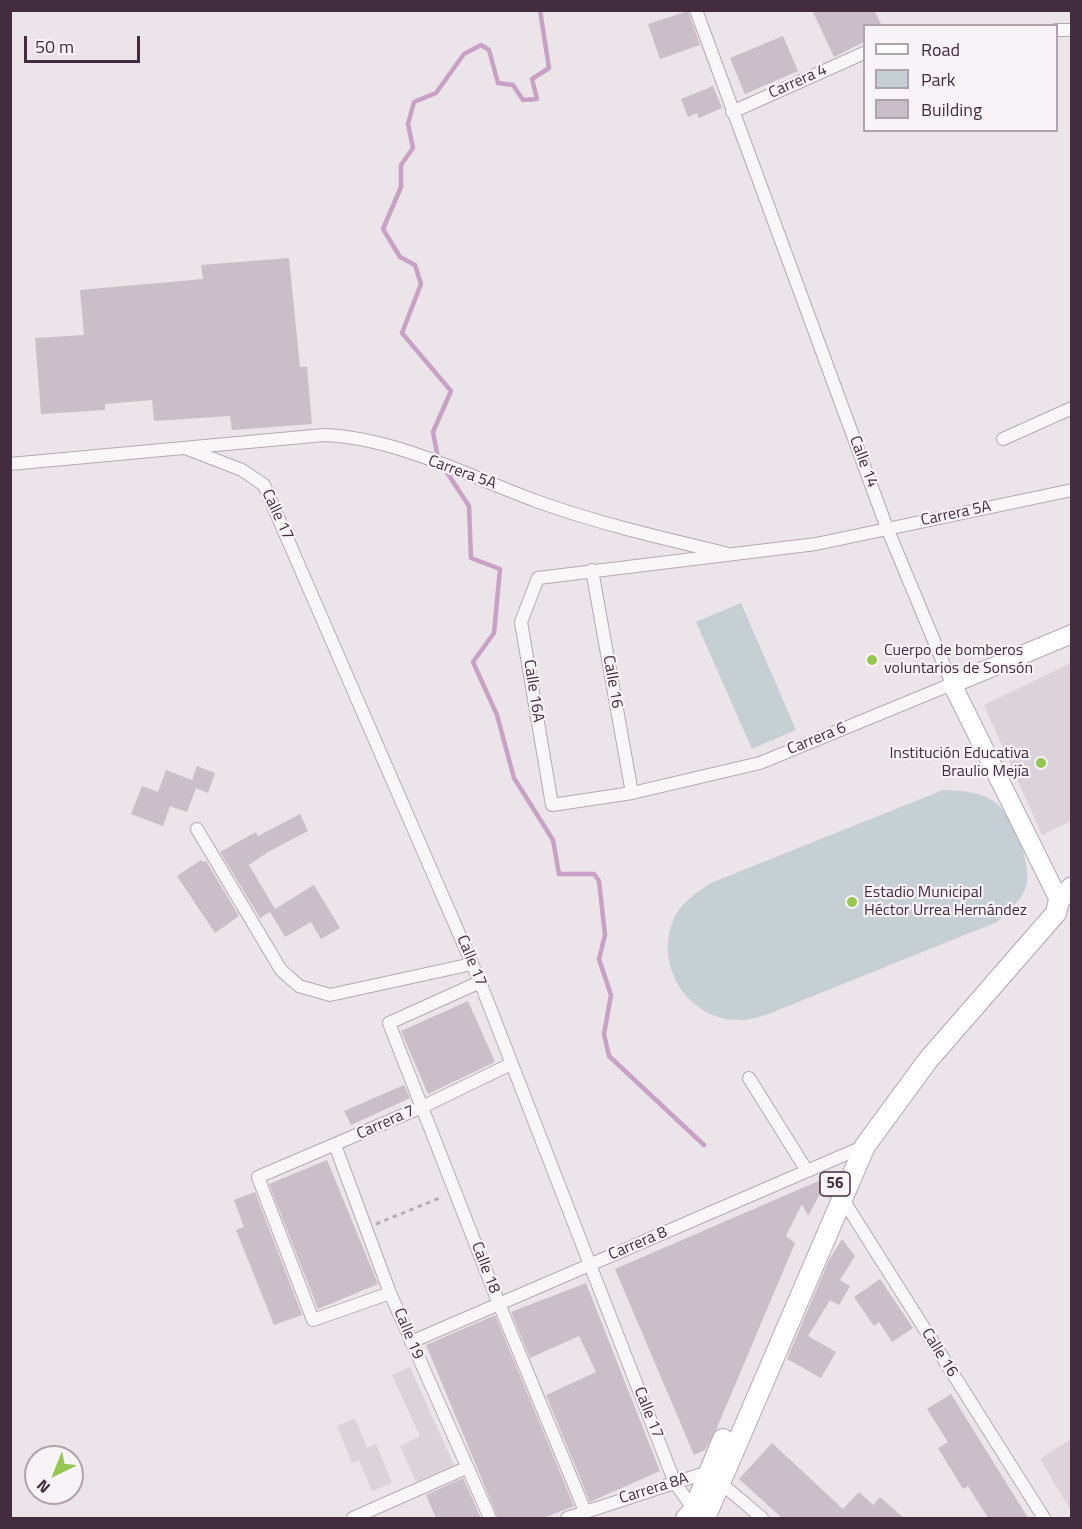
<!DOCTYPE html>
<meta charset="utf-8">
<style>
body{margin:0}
#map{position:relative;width:1082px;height:1529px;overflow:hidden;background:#ebe4e9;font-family:"Titillium Web",sans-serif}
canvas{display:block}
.frame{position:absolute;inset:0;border:12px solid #422c3d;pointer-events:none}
.legend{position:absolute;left:863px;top:24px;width:195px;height:108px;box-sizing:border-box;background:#f8f3f7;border:2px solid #afa3ad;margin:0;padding:8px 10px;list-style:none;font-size:18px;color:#422c3d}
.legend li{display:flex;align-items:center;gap:12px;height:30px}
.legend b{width:30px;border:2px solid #afa3ad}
.north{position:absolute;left:24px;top:1445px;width:60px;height:60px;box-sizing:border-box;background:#f8f3f7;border:2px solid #afa3ad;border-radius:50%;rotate:223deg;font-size:16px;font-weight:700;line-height:24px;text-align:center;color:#422c3d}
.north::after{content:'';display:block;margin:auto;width:21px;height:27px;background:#94c751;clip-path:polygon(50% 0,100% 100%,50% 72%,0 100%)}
.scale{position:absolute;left:24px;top:36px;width:116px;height:27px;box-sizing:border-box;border:3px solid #422c3d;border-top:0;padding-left:8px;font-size:18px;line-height:21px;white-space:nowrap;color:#422c3d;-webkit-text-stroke:4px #f8f3f7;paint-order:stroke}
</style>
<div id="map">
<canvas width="1082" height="1529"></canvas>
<div class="frame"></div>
<ul class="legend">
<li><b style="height:8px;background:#fff"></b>Road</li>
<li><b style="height:16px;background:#c5cfd4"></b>Park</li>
<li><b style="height:16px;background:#cabec8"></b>Building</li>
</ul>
<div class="north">N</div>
<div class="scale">50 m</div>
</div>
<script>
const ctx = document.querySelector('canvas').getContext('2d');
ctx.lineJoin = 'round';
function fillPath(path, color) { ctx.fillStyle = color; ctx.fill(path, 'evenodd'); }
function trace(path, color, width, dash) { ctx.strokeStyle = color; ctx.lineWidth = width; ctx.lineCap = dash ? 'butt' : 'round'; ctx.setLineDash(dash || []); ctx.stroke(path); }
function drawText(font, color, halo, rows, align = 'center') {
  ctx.font = font + ' "Titillium Web",sans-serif'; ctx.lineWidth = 4.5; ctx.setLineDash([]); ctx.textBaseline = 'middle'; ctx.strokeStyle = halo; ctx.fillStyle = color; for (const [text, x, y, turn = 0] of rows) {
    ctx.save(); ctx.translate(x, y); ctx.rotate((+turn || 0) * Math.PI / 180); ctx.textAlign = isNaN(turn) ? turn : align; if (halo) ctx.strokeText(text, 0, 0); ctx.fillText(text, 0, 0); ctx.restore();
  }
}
const built = new Path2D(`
 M1071,663V821L1042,835L984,705Z
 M410,1367L454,1465L416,1482L400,1446L420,1436L392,1375Z
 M355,1418L367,1448L376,1444L392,1483L372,1491L359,1460L352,1463L337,1426Z
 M1071,1439V1511L1040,1459Z`);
const green = new Path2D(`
 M741,603L796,730L752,749L696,622Z
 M943,790C960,791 977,791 992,800C1012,812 1033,865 1026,887C1020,902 1008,912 997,922L766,1015C757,1017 747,1021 738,1020C689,1020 654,966 673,921C680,903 696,893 711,883Z`);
const stream = new Path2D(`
 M438,458L433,432L451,391L402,333L421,284L415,265L400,257L383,229L401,187V165L413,148L408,124L414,102L436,93L464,54L481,45L489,50L498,83L513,85L523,100L537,99L532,79L549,68L540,10
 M444,468L469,506L471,558L500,569L494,633L473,662L497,715L514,778L553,840L559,874H594L599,881L605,935L599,959L611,995L604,1034L609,1056L704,1145`);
const building = new Path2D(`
 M812,10H874L882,26H864V42L834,57Z
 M688,11L700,45L660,59L648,24Z
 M783,36L798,71L745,94L730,58Z
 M713,86L722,108L699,118L697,113L688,117L681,99Z
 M289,258L300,367H307L312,424L232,430L230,416L154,421L152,400L105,404V410L41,414L35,338L84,335L80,290L203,279L201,265Z
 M197,766L215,773L208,793L196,788L187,812L170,806L163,826L131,814L142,786L158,792L166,770L192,780Z
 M300,814L308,831L268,852L249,865L275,909L260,918L220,852L256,832L258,836Z
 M201,860L203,862L206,861L239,916L215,933L177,876Z
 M314,885L340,928L321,939L311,922L285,937L270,912Z
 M468,1001L495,1062L428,1094L401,1031Z
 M404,1085L410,1098L351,1125L344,1111Z
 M327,1160L378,1284L318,1309L269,1184Z
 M830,1176L808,1216L802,1204L786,1236L795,1243L716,1430L705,1450L694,1455L615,1269Z
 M255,1192L302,1315L274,1325L236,1230L244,1227L234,1200Z
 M842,1239L855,1256L840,1280L850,1286L839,1305L830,1300L808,1336L836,1352L821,1378L787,1359L829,1260Z
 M880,1279L913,1328L892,1342L879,1322L874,1326L854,1297Z
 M586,1283L660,1471L590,1502L546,1395L596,1372L579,1336L530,1358L511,1312Z
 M495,1315L574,1506L544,1518H498L426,1345Z
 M951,1394L1028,1518H988L968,1486L963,1489L938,1448L948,1442L927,1409Z
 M772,1443L843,1509L859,1492L873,1505L880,1497L904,1518H782L739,1479Z
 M463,1478L481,1518H436L426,1495Z`);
const path = new Path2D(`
 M376,1224L442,1197`);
const street = new Path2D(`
 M696,10L887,528L952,684L760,763L632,793L552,805L521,622L538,578L816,544L1072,490
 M1056,30H1072
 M732,112L864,53
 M1003,439L1072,408
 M185,448L242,470L264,485L480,982L675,1483L697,1514
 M10,464L324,435C397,438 468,476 536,501C597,523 661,538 725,553
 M592,570L632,793
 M197,829L281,970L299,986L330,995L472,964
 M480,982L389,1023L499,1304L585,1511
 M749,1078L807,1171
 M335,1145L390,1293L490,1518
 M832,1190L842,1198L1044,1518
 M390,1293L313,1320L258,1177L422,1107L511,1064
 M411,1342L865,1146
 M353,1518L466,1468
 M567,1518L708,1472L762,1518`);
const secondary = new Path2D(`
 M1059,900L952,684L1072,634`);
const primary = new Path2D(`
 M686,1518L693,1511L723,1439
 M705,1518L865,1146L928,1060L1056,913L1059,900L1072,887`);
const markers = [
 [872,660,6,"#94c751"],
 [1041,763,6,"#94c751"],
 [852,902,6,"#94c751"]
];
const shields = [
 [835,1184,30]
];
const shieldNames = [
 ["56",835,1184]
];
const streetNames = [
 ["Carrera 4",798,82,-24],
 ["Calle 14",863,462,69],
 ["Carrera 5A",462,473,20],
 ["Carrera 5A",956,514,-12],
 ["Calle 17",277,515,65],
 ["Calle 16",612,682,80],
 ["Calle 16A",533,691,81],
 ["Carrera 6",817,739,-22],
 ["Calle 17",471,961,67],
 ["Carrera 7",386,1123,-24],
 ["Carrera 8",638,1244,-23],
 ["Calle 18",485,1268,69],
 ["Calle 19",408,1334,67],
 ["Calle 16",939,1353,58],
 ["Calle 17",648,1413,68],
 ["Carrera 8A",654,1489,-17]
];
const poiNames = [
 ["Cuerpo de bomberos",884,651],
 ["voluntarios de Sonsón",884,669],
 ["Institución Educativa",1029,754,"right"],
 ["Braulio Mejía",1029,772,"right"],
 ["Estadio Municipal",864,893],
 ["Héctor Urrea Hernández",864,911]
];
fillPath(built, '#dcd2d9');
fillPath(green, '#c5cfd4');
trace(stream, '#c8a1c4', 4.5);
fillPath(building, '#cabec8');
trace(street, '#b5a9b2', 14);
trace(secondary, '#b5a9b2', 20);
trace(primary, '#b6a4b2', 22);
trace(path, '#b7adb5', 3, [4.5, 4.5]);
trace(street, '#f9f6f8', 12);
trace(secondary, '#fff', 18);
trace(primary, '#fff', 20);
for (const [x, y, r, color] of markers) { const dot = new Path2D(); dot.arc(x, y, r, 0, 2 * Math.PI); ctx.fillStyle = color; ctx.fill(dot); trace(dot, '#f8f3f7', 2); }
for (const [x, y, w] of shields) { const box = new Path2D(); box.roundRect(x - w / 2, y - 12, w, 24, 4.5); ctx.fillStyle = '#f8f3f7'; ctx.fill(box); trace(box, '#422c3d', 1.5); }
drawText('bold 15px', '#422c3d', null, shieldNames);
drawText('16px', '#422c3d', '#f8f3f7', streetNames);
drawText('16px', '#422c3d', '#f8f3f7', poiNames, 'left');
</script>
